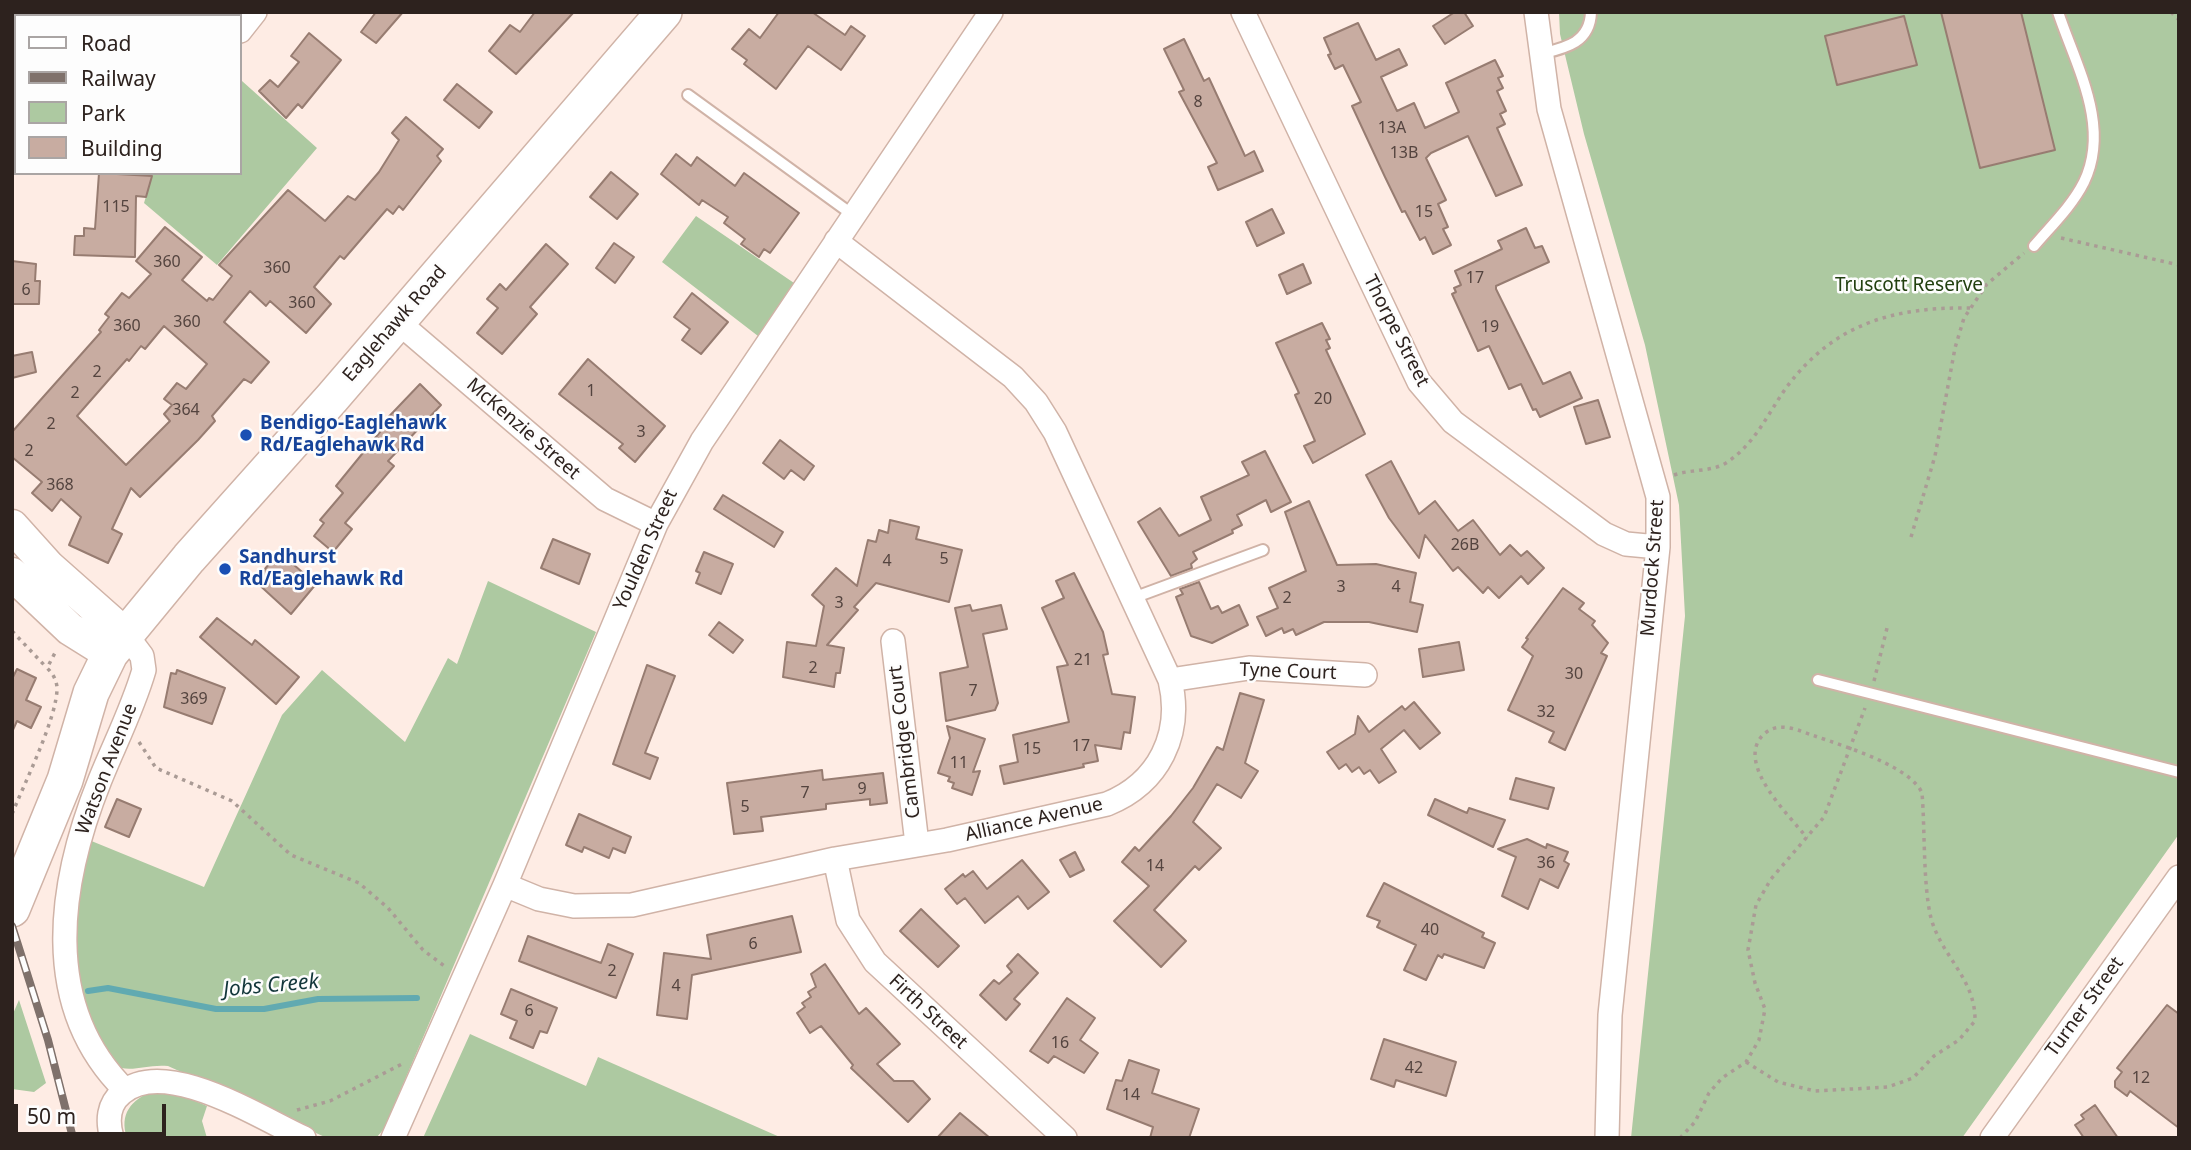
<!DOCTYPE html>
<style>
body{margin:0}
#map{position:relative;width:2191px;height:1150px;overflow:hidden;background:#feece4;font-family:"Noto Sans",sans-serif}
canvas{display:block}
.frame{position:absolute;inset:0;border:14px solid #2d221e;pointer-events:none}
.legend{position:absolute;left:14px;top:14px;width:228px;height:161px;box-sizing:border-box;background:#fdfdfd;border:2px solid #aaa5a4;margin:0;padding:9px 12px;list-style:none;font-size:21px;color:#2d221e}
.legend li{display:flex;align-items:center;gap:14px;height:35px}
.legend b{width:35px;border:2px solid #aaa5a4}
.scale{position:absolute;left:14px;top:1104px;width:152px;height:32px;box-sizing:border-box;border:4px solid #2d221e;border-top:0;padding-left:9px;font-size:21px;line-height:24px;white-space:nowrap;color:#2d221e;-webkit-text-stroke:5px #fdfdfd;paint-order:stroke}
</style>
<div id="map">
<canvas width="2191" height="1150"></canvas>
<div class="frame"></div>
<ul class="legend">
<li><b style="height:9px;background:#fff"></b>Road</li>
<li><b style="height:9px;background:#7f716b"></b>Railway</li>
<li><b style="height:19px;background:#adc9a1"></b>Park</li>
<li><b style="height:19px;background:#c8aca1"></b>Building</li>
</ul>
<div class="scale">50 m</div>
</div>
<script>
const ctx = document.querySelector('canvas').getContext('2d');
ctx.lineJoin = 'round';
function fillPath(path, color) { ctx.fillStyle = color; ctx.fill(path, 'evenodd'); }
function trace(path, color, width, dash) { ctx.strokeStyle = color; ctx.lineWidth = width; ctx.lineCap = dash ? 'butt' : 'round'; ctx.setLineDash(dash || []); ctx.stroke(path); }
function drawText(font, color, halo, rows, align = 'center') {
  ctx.font = font + ' "Noto Sans",sans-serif'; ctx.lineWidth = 5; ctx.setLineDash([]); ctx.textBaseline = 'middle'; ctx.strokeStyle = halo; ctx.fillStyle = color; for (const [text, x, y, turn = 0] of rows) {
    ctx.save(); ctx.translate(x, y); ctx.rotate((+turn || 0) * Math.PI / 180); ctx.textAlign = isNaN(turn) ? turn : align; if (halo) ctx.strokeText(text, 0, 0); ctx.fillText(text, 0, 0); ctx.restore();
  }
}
const green = new Path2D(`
 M1559,12H2179V834L1962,1138H1631L1685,616L1679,505L1645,345L1584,134L1560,34Z
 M242,81L317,148L217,265L144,203L153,173H240Z
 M696,216L794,283L758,336L662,262Z
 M488,581L596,632L384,1129L376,1138H327L168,1066C146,1064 133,1073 113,1066L82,1004L73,939L89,840L204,887L282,715L322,670L405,742L448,658L457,664Z
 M19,1000L46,1083L34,1092L12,1089V1016Z
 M470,1034L586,1086L598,1057L782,1138H423Z
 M153,1091L186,1097L207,1106L202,1121L207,1138H127C119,1114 131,1100 153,1091Z`);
const stream = new Path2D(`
 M88,991L108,988L216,1009H264L318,999L417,998`);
const building = new Path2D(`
 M376,12H403L376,43L361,32Z
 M535,12H574L516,74L489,51L510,25L520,32Z
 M779,12H812L845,35L851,26L865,36L841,70L808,46L776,89L744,64L747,60L732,49L749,29L760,38Z
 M1455,12H1464L1473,26L1445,44L1433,26Z
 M1941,12H2021L2055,150L1980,168Z
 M1904,16L1917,65L1837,85L1825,36Z
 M1358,23L1376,60L1399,49L1407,65L1381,77L1397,111L1414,103L1425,128L1459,112L1446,83L1495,60L1503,76L1498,78L1503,88L1497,91L1506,111L1500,114L1505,124L1497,128L1522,185L1496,196L1468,136L1431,153L1426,158L1446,200L1438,204L1448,227L1443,229L1451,245L1433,254L1425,237L1420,240L1405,211L1402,212L1385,177L1352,106L1361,102L1343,65L1335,69L1328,55L1331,54L1324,38Z
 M309,33L341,60L302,108L298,104L286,118L259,91L270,80L278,87L299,62L291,56Z
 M1184,39L1204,81L1209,78L1245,156L1254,151L1263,171L1218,190L1208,167L1217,163L1179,92L1184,90L1164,49Z
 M457,84L492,112L479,128L444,100Z
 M406,117L443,149L437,156L441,161L403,210L399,206L393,214L387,209L344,259L340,256L314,287L331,304L306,333L270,301L266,306L250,291L224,322L269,362L251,383L244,379L212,416L215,421L198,440L140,497L131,488L112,529L122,534L108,563L69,545L81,517L61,499L52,511L32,493L42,482L12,457V432L101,332L99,330L109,317L105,314L122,293L129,298L151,274L136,261L165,227L202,257L182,280L207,301L209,298L213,300L232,276L219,265L288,190L325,221L348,196L355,200L379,172L399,140L392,133ZM164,326L207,364L186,389L177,383L164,399L172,405L164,414L170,421L126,465L77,416L127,359L129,361L141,346L145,349Z
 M676,154L691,166L697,157L735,186L744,173L799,213L770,253L764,249L759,257L741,244L745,239L724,223L728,217L702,200L699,205L661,174Z
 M611,172L638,194L617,219L590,197Z
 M99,173L152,176L146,197L136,196L135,257L74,255L75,236H84V228L95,229Z
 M1272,209L1284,233L1257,246L1246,222Z
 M1526,228L1535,248L1542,246L1549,262L1496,286V289L1543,384L1570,372L1582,398L1540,417L1536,409L1533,410L1521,384L1509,389L1489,346L1478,351L1452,294L1456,292L1454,288L1461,285L1455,271L1502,249L1498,241Z
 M614,243L634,257L615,283L596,268Z
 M546,244L568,264L530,307L537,314L502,354L477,333L498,308L487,299L500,284L506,290Z
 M12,261L36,264L35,281H40L39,304H12Z
 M1303,264L1311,283L1287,294L1279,275Z
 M692,293L728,322L701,354L682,340L690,329L674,317Z
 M1322,323L1330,339L1326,340L1330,348L1326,350L1365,434L1313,463L1304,446L1315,441L1295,395L1299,393L1276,343Z
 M32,352L36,372L12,378V356Z
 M588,359L665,426L635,462L619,448L623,444L559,394Z
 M420,384L441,405L388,461L394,466L345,523L352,529L333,552L314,536L324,523L320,520L343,493L336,486L380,432L377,429Z
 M1598,400L1610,437L1586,444L1574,407Z
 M780,440L814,466L804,480L791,470L784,479L763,463Z
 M1265,451L1291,502L1271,512L1266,500L1237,515L1242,525L1232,530L1233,533L1193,552L1197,559L1191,564L1192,568L1171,576L1138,522L1160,508L1179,536L1211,520L1201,497L1249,475L1242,462Z
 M1391,461L1419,514L1435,501L1458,531L1473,520L1500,555L1510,545L1521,556L1527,551L1544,568L1528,584L1521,576L1499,598L1488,587L1483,593L1458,567L1453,571L1425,535L1419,558L1389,518L1366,475Z
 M723,495L783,532L774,547L714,509Z
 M1309,501L1337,565L1376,564L1416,573L1410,602L1423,605L1417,632L1369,622H1324L1296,635L1293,629L1284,633L1282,628L1266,636L1257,617L1278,608L1269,588L1306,571L1285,512Z
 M890,520L919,527L916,539L962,550L949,602L876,583L854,607L858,610L827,645L844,648L840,673H836L834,687L783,677L787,642L816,646L824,606L812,595L836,568L857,586L868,540L876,542L879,530L888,533Z
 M553,539L590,554L579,584L541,568Z
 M279,552L316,584L291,614L255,581Z
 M704,552L733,564L721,594L696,583L700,573L696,571Z
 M1074,573L1103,632L1108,654L1103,655L1112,694L1135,697L1130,733L1124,732L1121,749L1095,745L1098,761L1083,764L1084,767L1004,784L1000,766L1018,762L1013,735L1069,722L1057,667L1068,665L1042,608L1064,598L1056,581Z
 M1199,582L1211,609L1218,606L1222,613L1239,605L1248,625L1212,643L1191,636L1176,597L1183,594L1180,589Z
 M1563,588L1584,603L1579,609L1595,621L1592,625L1608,643L1601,653L1607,656L1565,750L1549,742L1554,732L1508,710L1533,656L1522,647L1528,639L1526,638Z
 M970,605L972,611L1001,605L1007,629L983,634L998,703L995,710L946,721L940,673L968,667L955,608Z
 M217,618L252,645L255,640L299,677L276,704L200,637Z
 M719,622L743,640L733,653L709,635Z
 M1459,642L1464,670L1423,677L1419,649Z
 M647,665L675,676L645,753L658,758L650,779L613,764Z
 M17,669L36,678L26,700L41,707L31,728L17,721L12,732V679Z
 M177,670L225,688L212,724L164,707L171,673L176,674Z
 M1240,693L1264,700L1245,763L1258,771L1241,798L1217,784L1193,822L1221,848L1199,870L1195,866L1154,910L1186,941L1161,967L1114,921L1149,886L1122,862L1135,847L1139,851L1171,816L1193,788L1217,747L1223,750Z
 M1414,702L1440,733L1420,749L1404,730L1381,749L1396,772L1379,783L1370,770L1364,774L1359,767L1352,772L1346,764L1339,769L1327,752L1355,734L1358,716L1369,732L1402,706L1405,710Z
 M947,726L985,739L973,772L980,771L972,795L952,788L954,783L948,781L950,777L938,773L950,738Z
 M822,770L823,780L883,773L887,803L870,805V799L826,804V809L761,817L763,831L734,834L727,783Z
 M1516,778L1554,788L1548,809L1510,799Z
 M117,799L141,809L129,837L105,827Z
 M1435,799L1467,813L1469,808L1505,820L1493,847L1428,815Z
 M579,814L631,837L625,853L613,848L609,858L584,847L582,852L566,845Z
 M1527,839L1546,848L1547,844L1568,852L1564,861L1569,864L1558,888L1540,879L1528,909L1502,896L1516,857L1498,849Z
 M1075,852L1084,870L1070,877L1060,860Z
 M1022,860L1049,892L1028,909L1018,896L985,923L965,898L957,904L945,889L963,874L965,877L973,871L987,889Z
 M1384,883L1484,933L1482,937L1495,943L1484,968L1444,954L1442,958L1438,955L1426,980L1404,970L1416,945L1377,927L1380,921L1367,916Z
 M921,909L959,946L938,967L900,931Z
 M792,916L801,952L692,975L687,1019L657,1015L664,953L711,959L707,935Z
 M528,936L601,963L608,944L633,954L616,998L519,961Z
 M1018,954L1038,973L1014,999L1020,1004L1006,1020L980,995L994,980L999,984L1012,972L1007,966Z
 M825,964L859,1014L866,1008L900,1044L877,1064L894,1081H913L930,1099L908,1122L851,1068L853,1065L821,1026L810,1033L797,1013L805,1007L802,1003L811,997L808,992L816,987L811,974Z
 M511,989L557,1008L547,1033L540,1031L533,1048L510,1038L517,1021L501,1014Z
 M1067,998L1095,1018L1080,1040L1098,1053L1084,1073L1054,1056L1048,1063L1030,1051Z
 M2167,1005L2179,1014V1128L2130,1091L2127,1096L2115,1087V1081L2122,1072L2117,1068Z
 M1384,1039L1456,1062L1446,1096L1396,1080L1394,1087L1371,1079Z
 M1129,1060L1159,1070L1152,1093L1199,1109L1189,1138H1150L1153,1127L1107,1109L1116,1080L1122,1081Z
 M2095,1105L2118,1138H2084L2075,1125L2084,1119L2081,1115Z
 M960,1113L990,1138H937Z`);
const path = new Path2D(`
 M2171,12L2179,20
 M2061,238L2179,265
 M1674,475C1691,469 1711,472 1726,463C1755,444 1767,415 1786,388C1834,323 1894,307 1970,308
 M1911,537L1935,456L1955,348L1964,318L1987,284L2024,253
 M12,631L47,668
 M1874,681L1887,628
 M139,742L156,768L232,801L291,855L359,883L388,908L423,950L447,968
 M12,814C24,784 58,716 57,687C56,679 53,674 47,668L56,651
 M1746,1062L1778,1082L1815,1091L1888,1087L1913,1078L1934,1056L1959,1040L1975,1021C1976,979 1941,956 1931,918C1923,886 1925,828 1922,793C1909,763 1829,742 1798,730C1785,726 1772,725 1762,736C1736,765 1790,816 1807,838
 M297,1110L330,1101L402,1064
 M1680,1138L1695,1122L1709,1093L1722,1078L1746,1062L1759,1040L1765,1009L1755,983L1748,950L1756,905L1771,879L1824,817L1865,708`);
const service = new Path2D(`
 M1540,54C1565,48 1590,43 1591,12
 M688,95L853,215
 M2034,246C2051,226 2072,206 2084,182C2111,126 2076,66 2058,12
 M1133,598L1263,550
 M1818,680L2179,772`);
const minor = new Path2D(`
 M1243,12L1419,382L1453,422L1604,534L1626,544L1658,547
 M1536,12L1549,109L1658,497V547L1610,1015L1607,1138
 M240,31L255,12
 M12,102L16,103
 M398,322L605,499L656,524
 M893,641L917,844
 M1170,680L1249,668L1365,675
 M835,859L848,920L875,962L1065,1138
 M505,885L539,899L574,906L632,905L835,859L947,840L1107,804C1159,783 1183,734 1170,680L1055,432L1036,402L1013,377L836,241
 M125,1090C39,1005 59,882 100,780C115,743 133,708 144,670L142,656L127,636
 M112,1138C107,1121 108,1104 122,1093C165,1056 260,1118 304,1138
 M393,1138L505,885L656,524L702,441L991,12
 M1992,1138L2179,877`);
const secondary = new Path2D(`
 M12,526L48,566L127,636
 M12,574L70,629L110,654`);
const primary = new Path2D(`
 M12,909L65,780L91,693L110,654L189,558L332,398L664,12`);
const rail = new Path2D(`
 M12,926L48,1040L73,1138`);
const markers = [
 [246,435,7,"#1a4fb4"],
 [225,569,7,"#1a4fb4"]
];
const numberNames = [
 ["8",1198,102],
 ["13A",1392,128],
 ["13B",1404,153],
 ["115",116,207],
 ["15",1424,212],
 ["360",167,262],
 ["360",277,268],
 ["17",1475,278],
 ["6",26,290],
 ["360",302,303],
 ["360",187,322],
 ["360",127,326],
 ["19",1490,327],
 ["2",97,372],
 ["1",591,391],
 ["2",75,393],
 ["20",1323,399],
 ["364",186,410],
 ["2",51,424],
 ["3",641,432],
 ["2",29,451],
 ["368",60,485],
 ["26B",1465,545],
 ["5",944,559],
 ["4",887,561],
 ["3",1341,587],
 ["4",1396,587],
 ["2",1287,598],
 ["3",839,603],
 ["21",1083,660],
 ["2",813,668],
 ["30",1574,674],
 ["7",973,691],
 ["369",194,699],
 ["32",1546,712],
 ["17",1081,746],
 ["15",1032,749],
 ["11",959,763],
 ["9",862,789],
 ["7",805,793],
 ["5",745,807],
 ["36",1546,863],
 ["14",1155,866],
 ["40",1430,930],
 ["6",753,944],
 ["2",612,971],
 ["4",676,986],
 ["6",529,1011],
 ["16",1060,1043],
 ["42",1414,1068],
 ["12",2141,1078],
 ["14",1131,1095]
];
const parkNames = [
 ["Truscott Reserve",1909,286]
];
const streetNames = [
 ["Eaglehawk Road",395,324,-49],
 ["Thorpe Street",1396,331,63],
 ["McKenzie Street",523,429,41],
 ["Youlden Street",646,550,-66],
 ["Murdock Street",1653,568,-86],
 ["Tyne Court",1288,672,2],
 ["Cambridge Court",905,742,-97],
 ["Watson Avenue",107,769,-69],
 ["Alliance Avenue",1034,820,-13],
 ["Turner Street",2085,1007,-54],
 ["Firth Street",928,1012,43]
];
const transitNames = [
 ["Bendigo-Eaglehawk",260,424],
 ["Rd/Eaglehawk Rd",260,446],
 ["Sandhurst",239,558],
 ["Rd/Eaglehawk Rd",239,580]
];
const waterNames = [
 ["Jobs Creek",271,986,-5]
];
fillPath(green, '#adc9a1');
trace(stream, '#61aab1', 6);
fillPath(building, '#c8aca1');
trace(building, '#977c71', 2);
trace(service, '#d0b3a7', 14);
trace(minor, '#d0b3a7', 26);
trace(secondary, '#d0b3a7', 35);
trace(primary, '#d0b3a7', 38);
trace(path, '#aa9b95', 3.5, [3.5, 5]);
trace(service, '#fff', 10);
trace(minor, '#fff', 23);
trace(secondary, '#fff', 32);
trace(primary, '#fff', 35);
trace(rail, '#7f716b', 8);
trace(rail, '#fdfdfd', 5, [16]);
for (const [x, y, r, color] of markers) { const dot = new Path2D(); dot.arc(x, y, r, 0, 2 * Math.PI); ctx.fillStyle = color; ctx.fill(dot); trace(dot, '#fdfdfd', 2.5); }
drawText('16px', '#54443f', null, numberNames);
drawText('19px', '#224010', '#fdfdfd', parkNames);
drawText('19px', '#2d221e', '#fdfdfd', streetNames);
drawText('bold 19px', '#164399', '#fdfdfd', transitNames, 'left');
drawText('italic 21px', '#12363a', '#fdfdfd', waterNames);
</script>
